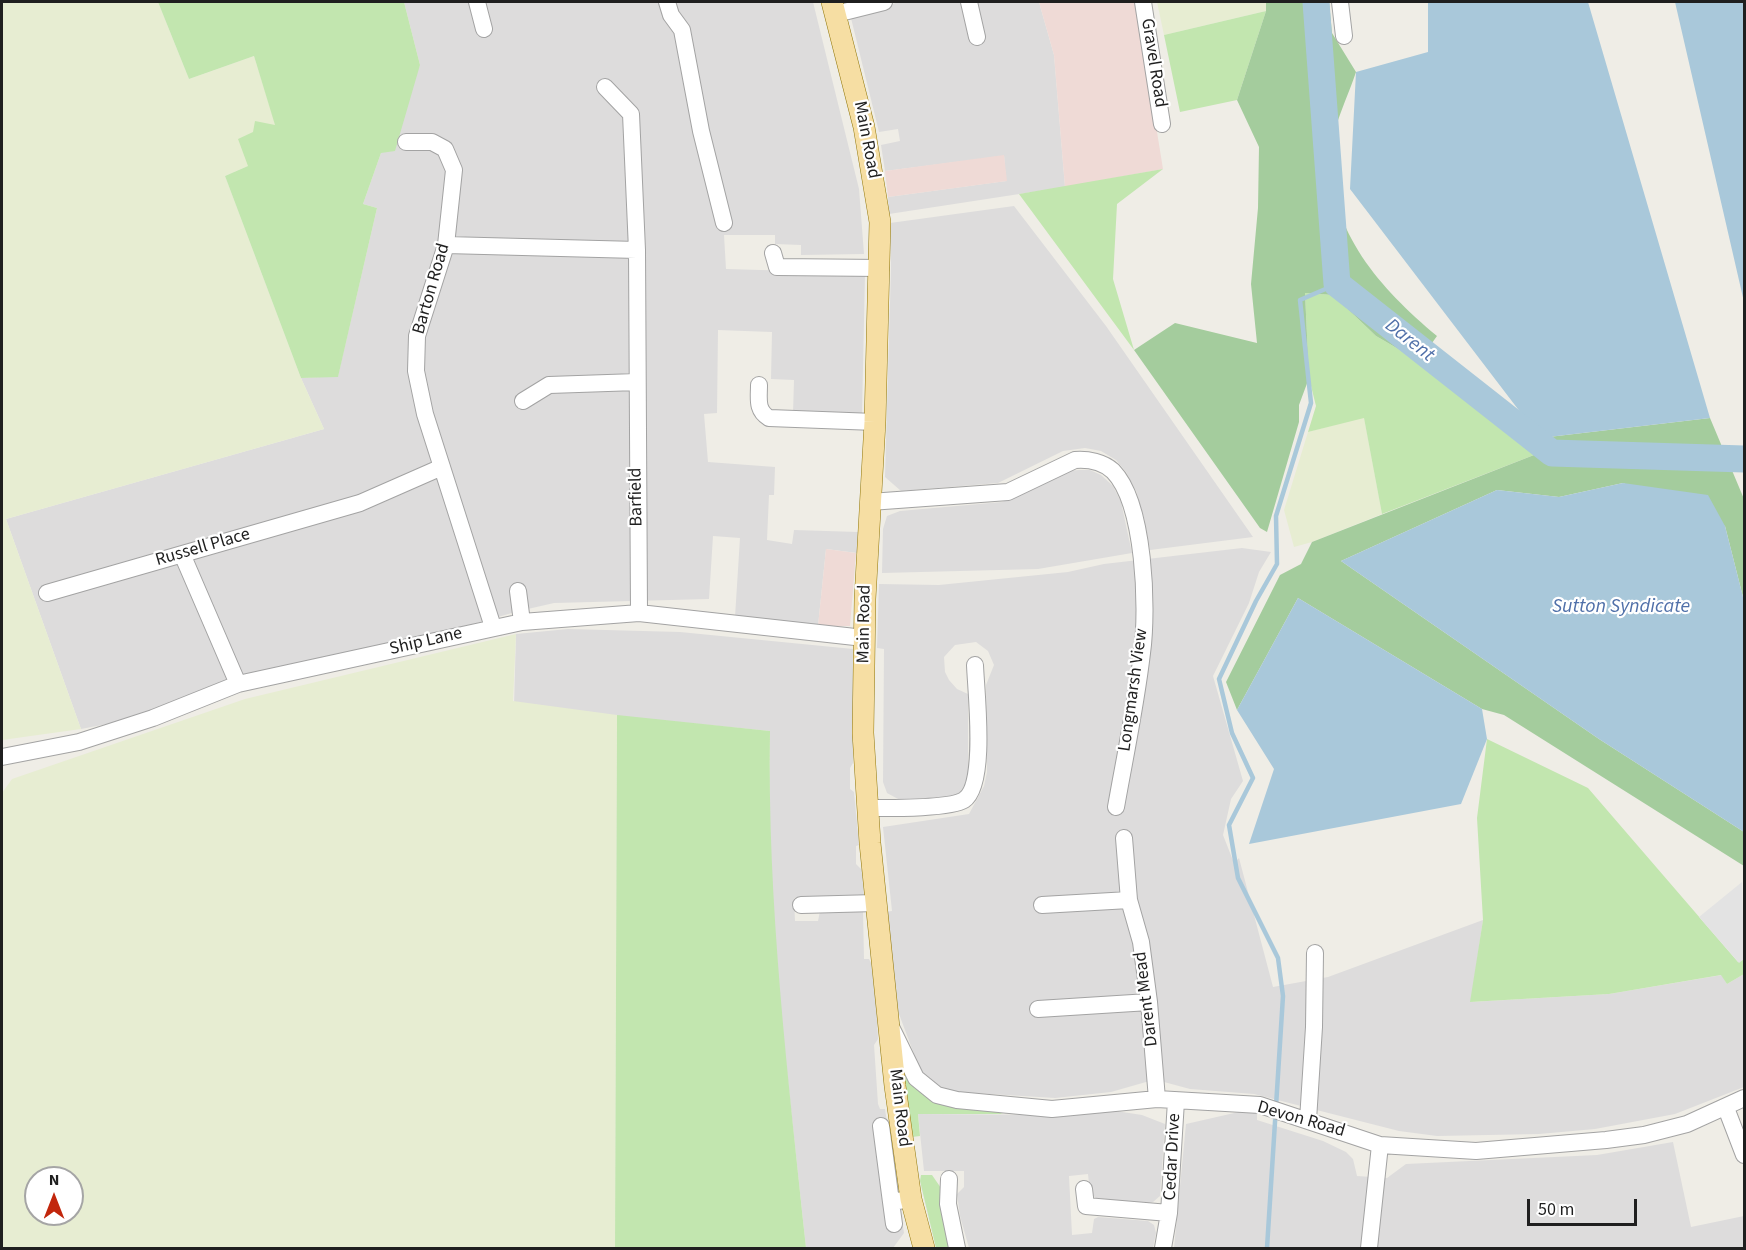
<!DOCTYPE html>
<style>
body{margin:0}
#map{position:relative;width:1746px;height:1250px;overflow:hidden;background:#efede6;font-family:"Source Sans 3",sans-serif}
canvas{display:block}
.frame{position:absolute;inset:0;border:3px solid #1f1f1f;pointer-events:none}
.north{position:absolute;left:24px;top:1166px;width:60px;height:60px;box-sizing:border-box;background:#fff;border:2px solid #a5a5a5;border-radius:50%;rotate:0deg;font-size:16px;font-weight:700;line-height:24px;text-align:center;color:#1f1f1f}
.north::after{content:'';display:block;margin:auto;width:21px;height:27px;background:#c2260c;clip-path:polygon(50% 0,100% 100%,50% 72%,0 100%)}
.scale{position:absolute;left:1527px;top:1199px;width:110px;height:27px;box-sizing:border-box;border:3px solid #1f1f1f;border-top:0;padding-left:8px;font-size:18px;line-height:21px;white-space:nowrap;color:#1f1f1f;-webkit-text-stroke:4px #fff;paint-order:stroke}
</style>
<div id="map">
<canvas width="1746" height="1250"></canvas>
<div class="frame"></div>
<div class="north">N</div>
<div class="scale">50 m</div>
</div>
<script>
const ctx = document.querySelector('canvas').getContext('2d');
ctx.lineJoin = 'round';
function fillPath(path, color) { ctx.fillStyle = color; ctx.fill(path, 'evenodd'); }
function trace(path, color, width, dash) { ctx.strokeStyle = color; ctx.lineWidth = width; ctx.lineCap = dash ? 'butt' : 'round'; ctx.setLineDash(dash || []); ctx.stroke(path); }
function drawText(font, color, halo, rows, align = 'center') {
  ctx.font = font + ' "Source Sans 3",sans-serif'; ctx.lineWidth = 4.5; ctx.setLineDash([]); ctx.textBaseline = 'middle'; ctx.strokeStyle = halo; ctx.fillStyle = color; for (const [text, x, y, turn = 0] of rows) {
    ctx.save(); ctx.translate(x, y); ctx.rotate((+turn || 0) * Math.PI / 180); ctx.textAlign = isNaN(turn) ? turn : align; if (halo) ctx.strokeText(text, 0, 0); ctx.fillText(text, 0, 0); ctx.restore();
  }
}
const residential = new Path2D(`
 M404,2H813L859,189L864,254L801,255V245L775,244V235H724L726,269L865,273L862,415L793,414L794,380L771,379L772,332L718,330L717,413L704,414L708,462L775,467L774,495H769L767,540L792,544L794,530L858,532L857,553L826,549L818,626L735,617L740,538L713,536L709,599L554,603L519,611L154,715L81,729L6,519L324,429L301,378L338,376L377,208L363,204L381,153L420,65Z
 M900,2H1039L1054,55L1065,187L889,214L888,197L1006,181L1004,156L885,171L881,145L900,141L898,129L879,132L850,14Z
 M1014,206L1106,326L1253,537L1150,550L1144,518L1136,491L1126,472L1116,460L1101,451L1085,448L1063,451L998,483L901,491L885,477L891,268L890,223Z
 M1079,470H1090L1101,475L1113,486L1121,502L1132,553L1038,569L882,573L883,529L887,516L900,511L1002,502L1068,471Z
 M1242,548L1271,552L1259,572L1249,603L1213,676L1243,781L1231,799L1223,835L1234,863L1239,858L1273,987L1328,977L1483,920L1471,1002L1609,994L1722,975L1727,984L1744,974V1087L1675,1114L1595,1129L1539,1134L1437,1136L1399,1131L1254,1094L1190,1089L1164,1082H1146L1111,1092L1055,1098L957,1092L939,1086L925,1076L917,1062L896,1006L885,912L892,911L883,827L969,814L984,786L987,772L986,685L994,665L988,651L976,642L955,645L944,657L945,672L949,680L957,689L968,694V774L965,786L959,793L950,797L900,800L887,793L883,782L884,649L877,648L879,584L939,585L1068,572L1104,564Z
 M568,629L680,632L853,649V763L850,768V789L854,792L859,845L856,846V864L862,870L864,896L794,898L795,921H818L820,911H863L864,959H869L871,963L876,1001L878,1039L874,1045L878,1104L880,1109H885L904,1233L893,1248H806L781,1017L772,898L769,813L770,731L514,706L516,634Z
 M1116,1111L1142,1115L1165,1124L1160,1196L1153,1202L1147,1203L1096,1198L1090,1193L1088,1174L1069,1176L1072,1235L1092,1233L1094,1219L1098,1217L1148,1221L1154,1225L1156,1233L1153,1248H969L960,1216L957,1194L964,1187V1171H924L918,1114L1070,1115Z
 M1243,1111L1257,1113V1120L1323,1141L1346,1152L1353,1159L1357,1176L1387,1178L1406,1164L1597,1155L1673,1142L1691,1227L1744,1216V1248H1174L1186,1124Z`);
const commercial = new Path2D(`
 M1039,2H1136L1163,169L1065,187L1054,55Z
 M1004,155L1007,181L888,197L885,171Z
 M826,549L856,553L850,626H818Z`);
const farmland = new Path2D(`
 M2,2H158L189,79L254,56L276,126L248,166L225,176L301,378L324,429L6,519L81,729L2,740Z
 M1157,2H1266V11L1164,35Z
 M1364,417L1382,514L1312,542L1294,547L1284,510L1308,432Z
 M516,634L513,701L617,715L615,1248H2V793L12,779L245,699ZM36,1178H72V1214H36Z`);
const grass = new Path2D(`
 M158,2H404L420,65L395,151L381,153L363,204L377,208L338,377L301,378L225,176L248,166L238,139L253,132L255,121L275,125L254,56L189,79Z
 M1266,11L1237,100L1180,112L1164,35Z
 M1163,169L1117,204L1113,279L1134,350L1019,194Z
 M1305,293L1333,295L1376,336L1419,361L1534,455L1382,514L1364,418L1308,432L1316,406L1309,378Z
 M617,715L770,731C767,904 788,1076 806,1248H615Z
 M1487,739L1588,788L1738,962L1744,959V974L1727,984L1721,975L1609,994L1470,1002L1483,920L1477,818Z
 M901,1061L909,1081L1003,1114H918L920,1136L912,1137Z
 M921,1175H932L941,1188L951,1248H936L920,1181Z`);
const forest = new Path2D(`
 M1266,2H1329L1332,33L1356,72C1350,91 1329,137 1330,154C1330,233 1380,288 1437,336L1419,361L1376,336L1333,295L1305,293L1309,378L1299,405V422L1267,532L1260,528L1134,350L1175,323L1257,343L1251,284L1258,208L1259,147L1237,100L1266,11Z
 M1710,418L1744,499V601L1725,526L1623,483L1559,497L1497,490L1341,561L1599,739L1744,832V866L1504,715L1482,709L1298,598L1237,710L1226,682L1280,575L1301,564L1312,542L1534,455L1540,438Z`);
const parking = new Path2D(`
 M1742,882L1744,959L1739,963L1699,917Z`);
const water = new Path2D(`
 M1428,2H1588L1710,418L1540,438L1350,189L1356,72L1428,52Z
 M1675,2H1744V302Z
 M1623,483L1708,495L1725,526L1744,601V832L1599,739L1341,561L1497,490L1559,497Z
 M1298,598L1482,709L1487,739L1461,804L1249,844L1274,769L1237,710Z`);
const stream = new Path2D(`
 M1267,1248L1283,996L1278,958L1238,878L1229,825L1253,778L1232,733L1219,679L1256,601L1277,564L1276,516L1311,403L1300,300L1337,284`);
const river = new Path2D(`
 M1316,2L1337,284L1552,453L1744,459`);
const minor = new Path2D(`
 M477,2L484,29
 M667,2L671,15L682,30L701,131L724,223
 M969,2L977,37
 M1143,2L1162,124
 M1340,2L1344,36
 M836,14L884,2
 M605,87L631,114L637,250L639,613
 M406,142H432L445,149L454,170L446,245L417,336L416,371L425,414L493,627
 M446,245L637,250
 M773,253L777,267L881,268
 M759,385C759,399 756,410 769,418L875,422
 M523,401L549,385L637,382
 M870,502L1008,492L1075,460C1088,459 1103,462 1113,471C1145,504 1148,609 1142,653C1136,705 1125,756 1116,807
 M182,554L238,684
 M518,591L522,622
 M47,593L360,503L442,467
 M2,757L79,742L153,718L238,684L522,622L639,613L864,638
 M867,808C886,808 950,809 964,800C987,785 976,692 975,665
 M1124,838L1129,900L1141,942L1149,1002L1157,1099
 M801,905L876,903
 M1042,905L1129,900
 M1038,1009L1149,1002
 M892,1029L916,1078L937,1095L957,1100L1052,1109L1157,1099L1260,1105L1380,1145L1476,1151L1606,1140L1644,1135L1687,1124L1744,1098
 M1726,1108L1744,1155
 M1308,1120L1314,1027L1315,953
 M881,1126L891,1202L911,1199
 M949,1179L948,1204L957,1248
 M1084,1189L1086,1206L1169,1213
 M891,1202L894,1224
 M1163,1248L1169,1213L1176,1101
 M1369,1248L1380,1145`);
const major = new Path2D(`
 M832,2L864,127L880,222L875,422L865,599L863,733L870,843L895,1086L911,1199L924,1248`);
const streetNames = [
 ["Gravel Road",1153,63,81],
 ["Main Road",866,140,79],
 ["Barton Road",432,289,-74],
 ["Barfield",637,497,-91],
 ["Russell Place",203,548,-16],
 ["Main Road",865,624,-89],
 ["Ship Lane",426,642,-13],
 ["Longmarsh View",1134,690,-82],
 ["Darent Mead",1147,999,-97],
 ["Main Road",899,1108,83],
 ["Devon Road",1301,1120,16],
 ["Cedar Drive",1173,1157,-87]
];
const waterNames = [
 ["Darent",1409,341,38],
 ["Sutton Syndicate",1621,608]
];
fillPath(residential, '#dddcdc');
fillPath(commercial, '#efdad6');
fillPath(farmland, '#e7edd2');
fillPath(grass, '#c2e6af');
fillPath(forest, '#a4cc9d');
fillPath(parking, '#e3e3e3');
fillPath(water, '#a9c8da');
trace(stream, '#a9c8da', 4.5);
trace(river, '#a9c8da', 27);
trace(minor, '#a3a3a3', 18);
trace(major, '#917709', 22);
trace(minor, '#fff', 16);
trace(major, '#f6dea3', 21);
drawText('18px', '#1f1f1f', '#fff', streetNames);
drawText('italic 20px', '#5070a9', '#fff', waterNames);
</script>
